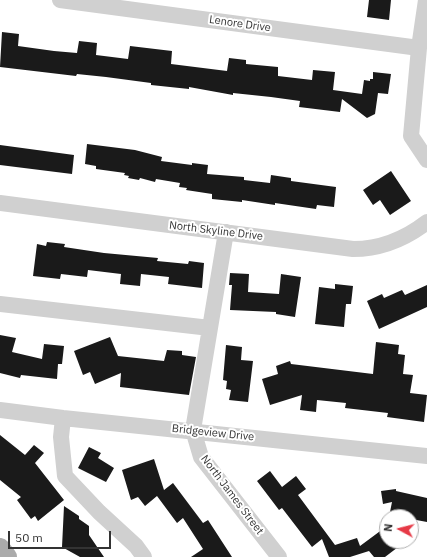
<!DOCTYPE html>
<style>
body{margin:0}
#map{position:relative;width:427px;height:557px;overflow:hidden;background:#fff;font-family:"IBM Plex Sans",sans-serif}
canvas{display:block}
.north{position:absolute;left:379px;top:509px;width:40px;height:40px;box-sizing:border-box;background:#fff;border:1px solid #adadad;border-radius:50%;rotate:277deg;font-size:11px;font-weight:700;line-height:16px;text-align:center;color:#333}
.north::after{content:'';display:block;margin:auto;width:14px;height:18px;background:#e63946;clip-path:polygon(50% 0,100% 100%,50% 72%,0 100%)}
.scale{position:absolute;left:8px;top:531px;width:103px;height:18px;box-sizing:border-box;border:2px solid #333;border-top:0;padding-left:5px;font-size:12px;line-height:14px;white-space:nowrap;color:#333;-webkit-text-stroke:3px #fff;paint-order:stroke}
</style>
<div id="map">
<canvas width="427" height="557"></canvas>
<div class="north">N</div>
<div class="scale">50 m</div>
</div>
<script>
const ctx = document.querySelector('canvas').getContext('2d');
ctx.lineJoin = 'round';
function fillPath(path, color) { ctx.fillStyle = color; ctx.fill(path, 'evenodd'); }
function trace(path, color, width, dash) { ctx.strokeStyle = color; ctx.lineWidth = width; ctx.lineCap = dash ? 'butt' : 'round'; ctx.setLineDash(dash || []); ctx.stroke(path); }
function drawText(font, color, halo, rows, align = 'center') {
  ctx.font = font + ' "IBM Plex Sans",sans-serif'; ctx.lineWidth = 4; ctx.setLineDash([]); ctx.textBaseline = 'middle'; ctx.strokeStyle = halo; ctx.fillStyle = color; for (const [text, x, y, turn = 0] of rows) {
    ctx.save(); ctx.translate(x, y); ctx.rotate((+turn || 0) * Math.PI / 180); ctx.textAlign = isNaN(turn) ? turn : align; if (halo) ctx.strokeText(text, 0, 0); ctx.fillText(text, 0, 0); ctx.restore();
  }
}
const building = new Path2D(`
 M369,0H391L389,20L367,17Z
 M2,32L19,34L18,46L54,51L77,53L79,41L97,43L96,55L128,59L130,46L172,51L171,64L227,71L229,58L246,60V64L278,67V76L312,80L313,70L335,72L333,90L362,94L364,80L370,81V79H373V72L391,74L388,94L378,93L375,114L367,118L342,99L340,112L299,107L300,101L271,97L233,93V95L189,87V89L151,85V83L106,77L77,74L76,76L0,67Z
 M87,144L135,150L162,157L161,161L192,165V163L208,165L207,174L244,177V180L270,183L271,175L291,178V181L336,187L334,207L317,205L316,209L275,203V205L242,200V202L212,199V194L186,190L187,188L179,187L180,183L156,179L155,182L140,178L139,180L128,178L129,176L124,175L125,173L96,169V166L85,164Z
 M0,145L74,155L72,174L0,165Z
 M391,171L411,201L390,215L380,200L373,205L363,190Z
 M47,242L65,244L64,247L104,253L158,258L157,261L188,264L189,261L204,263L202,288L168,284L169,277L141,274L140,286L120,284L121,274L88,270L87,277L61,274L60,279L33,276L37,244L46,246Z
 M230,273L249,274L248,292L279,294L281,274L301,277L295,317L276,314V312L230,310L232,285H229Z
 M335,284L353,286L351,304H346L344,327L315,324L319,287L335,289Z
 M427,285V307L379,329L367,301L382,294L384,298L402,290L405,295Z
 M0,335L16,338L12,352L42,359L44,344L64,346L62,364H58L57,379L21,375L20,378L0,373Z
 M110,337L118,356L164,361L167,350L182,351V355L196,357L189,395L120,387L121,373L95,384L90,372L83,375L74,351Z
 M376,342L399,345L398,354L405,355L403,374L413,375L410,393L427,395L424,422L387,417L388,413L345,408L346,403L317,400L316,412L300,410L302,395L270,405L262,379L278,374L276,366L290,361L291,364L373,374Z
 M226,345L242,347L241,360L253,361L248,402L229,400L231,390L226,389L227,381L223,380Z
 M0,435L25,455L34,445L44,453L35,463L64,500L38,521L35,516L31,519L17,500L21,497L0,480Z
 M89,447L101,453L98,458L114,468L106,482L78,468Z
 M154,459L164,490L173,483L203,523L208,520L232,557H191L203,549L183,518L177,523L157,496L145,506L138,497L131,500L122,470Z
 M270,471L282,487L296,476L306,489L298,495L335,545L357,538L360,546L387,526V541H406L385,557H374L369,551L350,557H329L322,539L312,547L282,508L279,510L257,481Z
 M396,489V491L427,498V522L411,519V517H389L392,502L383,504L381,491Z
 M64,506L79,516V519L89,526V535L104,557H80L62,547Z`);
const minor = new Path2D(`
 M60,0L419,48
 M426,0L419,48L411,136L427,160
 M0,203L353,249C381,249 405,239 427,222
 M226,232L193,430L201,457L279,557
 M0,304L210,328
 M0,410L63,418L427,456
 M63,418L61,437L65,476L99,512L136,546L144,557`);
const major = new Path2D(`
 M0,548L7,557`);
const streetNames = [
 ["Lenore Drive",240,24,8],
 ["North Skyline Drive",216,231,7],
 ["Bridgeview Drive",213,433,6],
 ["North James Street",232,495,53]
];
fillPath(building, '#1a1a1a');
trace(minor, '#d0d0d0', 16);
trace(major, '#ababab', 20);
drawText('11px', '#333', '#fff', streetNames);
</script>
